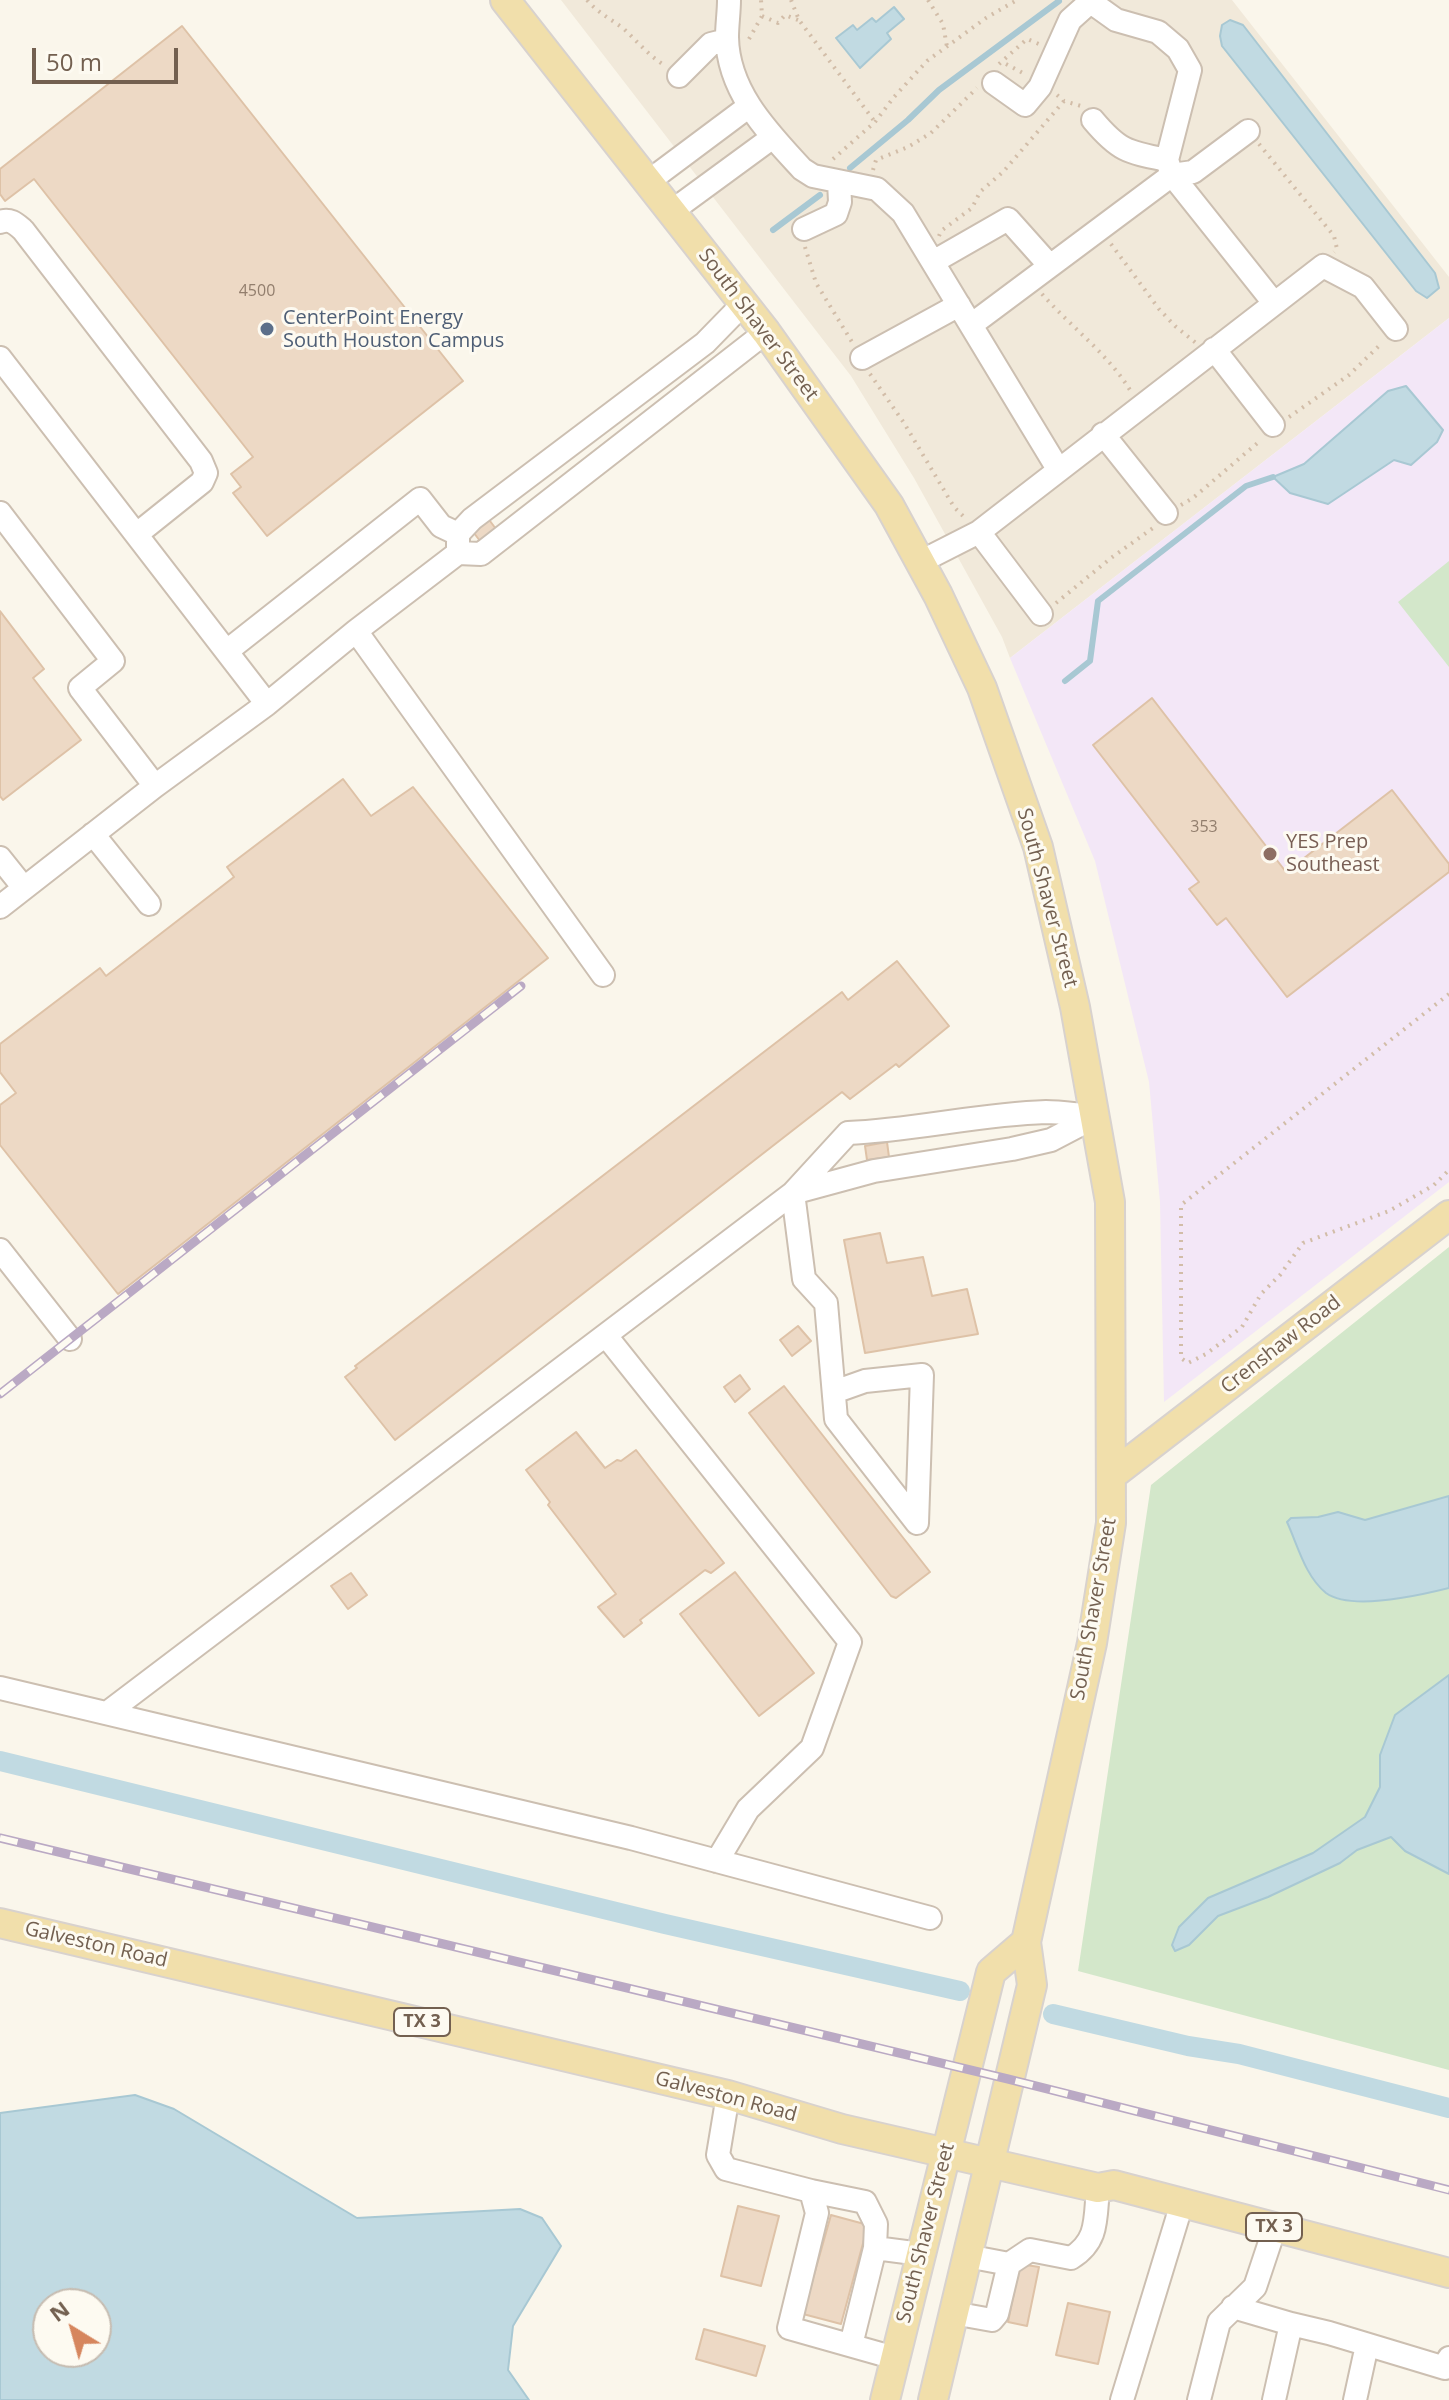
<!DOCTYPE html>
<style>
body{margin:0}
#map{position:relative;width:1449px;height:2400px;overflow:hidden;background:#faf6eb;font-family:"Open Sans",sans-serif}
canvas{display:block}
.north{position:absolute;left:32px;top:2288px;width:80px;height:80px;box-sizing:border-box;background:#fdfaf1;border:2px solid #c6bcb1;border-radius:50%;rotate:323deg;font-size:22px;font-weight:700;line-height:32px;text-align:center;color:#736050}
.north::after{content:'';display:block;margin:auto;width:28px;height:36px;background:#d6865e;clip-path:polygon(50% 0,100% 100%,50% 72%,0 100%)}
.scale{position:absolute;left:32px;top:48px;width:146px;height:36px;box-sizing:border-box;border:4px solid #736050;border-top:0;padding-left:10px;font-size:24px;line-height:28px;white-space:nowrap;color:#736050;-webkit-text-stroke:6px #fdfaf1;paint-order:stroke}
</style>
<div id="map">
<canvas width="1449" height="2400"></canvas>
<div class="north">N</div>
<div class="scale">50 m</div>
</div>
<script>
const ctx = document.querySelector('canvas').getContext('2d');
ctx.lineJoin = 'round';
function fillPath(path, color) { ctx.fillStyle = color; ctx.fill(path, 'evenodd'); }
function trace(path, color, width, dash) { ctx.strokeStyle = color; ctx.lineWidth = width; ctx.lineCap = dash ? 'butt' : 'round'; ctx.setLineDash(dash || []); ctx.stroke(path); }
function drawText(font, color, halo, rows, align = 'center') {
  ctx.font = font + ' "Open Sans",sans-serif'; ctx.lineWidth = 6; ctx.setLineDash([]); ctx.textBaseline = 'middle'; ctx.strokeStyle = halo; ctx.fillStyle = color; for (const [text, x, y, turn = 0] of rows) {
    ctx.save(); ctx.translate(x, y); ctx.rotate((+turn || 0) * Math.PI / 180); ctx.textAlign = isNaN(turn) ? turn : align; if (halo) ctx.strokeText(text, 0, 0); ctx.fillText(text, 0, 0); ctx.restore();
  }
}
const residential = new Path2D(`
 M561,0H1232L1449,277V318L1010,658L1002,637L914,478L851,376Z`);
const education = new Path2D(`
 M1449,318V1182L1164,1402L1160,1202L1149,1082L1095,861L1010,658Z`);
const green = new Path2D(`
 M1449,561V667L1398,602Z
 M1449,1247V2070L1078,1971L1151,1485Z`);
const water = new Path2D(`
 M894,7L904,19L887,33L891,39L860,68L836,38L853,25L857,30L872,18L876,22Z
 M1230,20L1243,25L1435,273L1439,288L1427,298L1416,291L1222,46L1220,36L1222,25Z
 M1406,386L1443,430L1437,442L1411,465L1394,460L1328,504L1290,493L1273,477L1304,464L1388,391Z
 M1449,1496V1588C1421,1595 1351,1611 1326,1593C1305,1576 1298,1546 1287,1522L1291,1518L1318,1517L1338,1512L1365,1520Z
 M1449,1675V1874L1405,1851L1391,1837L1357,1850L1340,1863L1268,1897L1218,1916L1189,1945L1175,1951L1172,1945L1179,1927L1208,1898L1313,1853L1365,1817L1380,1787V1755L1395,1715Z
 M135,2095L174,2109L357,2218L520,2209L542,2218L561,2246L513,2326L508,2370L529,2400H0V2113ZM48,2304H96V2352H48Z`);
const stream = new Path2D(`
 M850,168L908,120L939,90L1059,1
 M773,230L820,195
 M1065,681L1090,661L1098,601L1246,486L1273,477`);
const canal = new Path2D(`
 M0,1761L665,1924L960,1991
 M1053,2014L1188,2046L1239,2054L1449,2108`);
const building = new Path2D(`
 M182,26L463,381L267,536L233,493L241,487L231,474L253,457L34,179L5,201L0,194V169Z
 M487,517L496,529L480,541L471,529Z
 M0,611L44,669L33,678L81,740L3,800L0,796Z
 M1152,698L1286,872L1392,790L1449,864V872L1287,997L1226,918L1217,925L1189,889L1199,882L1093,745Z
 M343,779L371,816L413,787L548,958L118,1294L0,1145V1105L16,1093L0,1072V1044L100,968L106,976L234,877L227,867Z
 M897,961L949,1026L899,1067L896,1064L850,1099L842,1092L395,1440L345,1377L357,1368L355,1366L842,992L848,1000Z
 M887,1142L889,1157L867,1160L865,1146Z
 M880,1233L887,1263L923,1257L932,1296L967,1289L978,1334L865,1353L844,1240Z
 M798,1326L811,1341L792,1356L780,1340Z
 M740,1375L750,1389L735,1402L724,1387Z
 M784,1386L930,1572L896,1598L891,1596L749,1413Z
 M576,1432L605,1468L617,1460L621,1461L636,1450L724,1563L711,1573L705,1570L640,1620L642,1623L624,1637L598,1607L616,1594L548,1505L550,1502L526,1470Z
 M735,1572L814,1673L759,1716L680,1614Z
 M351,1573L367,1595L348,1609L331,1586Z
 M738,2206L779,2216L761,2286L721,2276Z
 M831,2215L868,2225L841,2324L803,2314Z
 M1020,2264L1039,2267L1027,2326L1008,2322Z
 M1068,2303L1110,2312L1098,2364L1056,2355Z
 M704,2329L765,2346L756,2376L696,2359Z`);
const path = new Path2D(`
 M587,0C598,13 611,19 624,29C637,41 648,55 664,65
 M791,0L799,20L875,122
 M928,0L943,24L947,47
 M762,16L778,23L785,15L798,20
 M749,39L762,16L761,0
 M999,64L1027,39L1039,44
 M1006,64L1023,73
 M1057,95L1064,101L1081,106
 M1259,144L1334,236L1337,249L1334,252
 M833,159L875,122L894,97L927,61L986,18L1017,0
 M873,170L876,160L908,147L931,133L977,88
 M939,236L941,231L972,208L980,192L1003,172L1064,101
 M1111,244L1159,309L1175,326L1196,343
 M805,247L816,283L852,342
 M1042,294C1071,327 1107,353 1130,390
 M870,374L904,423L954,507L963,516
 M1289,417L1349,375L1382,343
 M1181,505L1193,498L1261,440
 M1056,603L1111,558L1153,528
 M1449,994L1181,1205V1358L1188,1363L1206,1354L1242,1327L1261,1294L1280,1275L1303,1243L1389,1211L1434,1185L1449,1170`);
const minor = new Path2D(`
 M729,0C729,12 727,25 727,37C728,92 768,132 802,169L813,176L877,189L903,213L1058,469
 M1088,0L1116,20L1158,32L1178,49L1190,70L1167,160L1172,175L1274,303
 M679,76L711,44L727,40
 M994,83L1025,105L1040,87L1070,20L1090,2
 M1093,120C1119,151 1127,152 1167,160
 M649,181L748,107
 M672,211L773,137
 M0,222C10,218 16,224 23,230L201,461L206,473L202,482L137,534
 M804,229L836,214L840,202L839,182
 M933,262L1008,219L1050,266
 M971,325L1172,175L1193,172L1248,131
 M1214,349L1273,425
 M0,358L267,704
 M862,358L959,305
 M1103,434L1166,513
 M0,513L113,661L80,688L155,786
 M979,532L1041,614
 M458,553V534L472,519L705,343L744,303
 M920,562L979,532L1323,266L1363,287L1396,329
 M356,631L603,975
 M227,651L420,499L441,526L458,534
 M93,834L149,904
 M0,858L24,888
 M0,907L155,786L267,704L356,631L458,553L481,554L766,332
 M793,1193L804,1279L826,1303L836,1419L917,1523L922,1375L865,1381L834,1392
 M793,1193L874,1171L1012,1149L1051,1140L1095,1117
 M0,1250L70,1339
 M607,1337L850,1642L812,1748L748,1809L717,1861
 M0,1688L631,1838L930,1918
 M107,1713L793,1193L848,1133C915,1130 980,1114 1046,1112C1062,1112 1079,1115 1096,1116
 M728,2095L718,2155L726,2169L811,2191L817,2213L789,2328L895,2358
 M811,2191L865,2202L876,2224L875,2248
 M967,2256L1009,2264
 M1233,2307L1291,2324
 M953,2313L992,2320L997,2314L1009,2264L1030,2250L1071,2258C1099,2241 1095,2218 1098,2188
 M851,2345L875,2248L921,2254
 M1122,2400L1182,2203
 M1199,2400L1219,2322L1255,2287L1275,2227
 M1274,2400L1291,2324L1329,2333L1445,2368L1449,2358
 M1355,2400L1367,2345`);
const major = new Path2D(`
 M505,0L766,332L889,505L938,595L982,688L1038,847L1075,1007L1110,1202L1111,1523L1092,1643L1026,1942L1032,1985L933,2400
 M1112,1475L1449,1215
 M0,1923L728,2095L842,2129L1098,2188L1114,2185L1449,2273
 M885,2400L991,1972L1026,1942`);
const rail = new Path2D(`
 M0,1394L521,986
 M0,1838L1008,2079L1449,2190`);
const markers = [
 [267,329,8,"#5c6f8a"],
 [1270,854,8,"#8d6e63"]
];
const numberNames = [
 ["4500",257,291],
 ["353",1204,827]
];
const shields = [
 [422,2022,56],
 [1274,2227,56]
];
const shieldNames = [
 ["TX 3",422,2022],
 ["TX 3",1274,2227]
];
const serviceNames = [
 ["CenterPoint Energy",283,318],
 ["South Houston Campus",283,341]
];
const streetNames = [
 ["South Shaver Street",758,325,53],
 ["South Shaver Street",1047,898,75],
 ["Crenshaw Road",1281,1345,-38],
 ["South Shaver Street",1094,1609,-80],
 ["Galveston Road",96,1945,13],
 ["Galveston Road",726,2097,15],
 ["South Shaver Street",926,2233,-76]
];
const educationNames = [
 ["YES Prep",1286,842],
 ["Southeast",1286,865]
];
fillPath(residential, '#f1e9da');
fillPath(education, '#f3e7f7');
fillPath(green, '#d3e7ca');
fillPath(water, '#c1dae2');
trace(water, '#a8c8d3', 2);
trace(stream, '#a8c8d3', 6);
trace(canal, '#c1dae2', 20);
fillPath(building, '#edd9c5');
trace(building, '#dec2a7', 2);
trace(minor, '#ccbfb1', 26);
trace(major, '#d8d2ce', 32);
trace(path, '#d2bda8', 4, [2, 6]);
trace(minor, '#fff', 22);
trace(major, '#f1dfab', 28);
trace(rail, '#baa9c4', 9);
trace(rail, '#fdfaf1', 6, [18]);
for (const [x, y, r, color] of markers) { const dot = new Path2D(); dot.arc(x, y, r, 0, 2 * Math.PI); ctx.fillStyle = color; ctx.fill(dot); trace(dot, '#fdfaf1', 3); }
drawText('16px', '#927e6d', null, numberNames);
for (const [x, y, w] of shields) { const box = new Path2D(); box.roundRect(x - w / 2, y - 14, w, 28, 6); ctx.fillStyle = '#fdfaf1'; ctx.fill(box); trace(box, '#736050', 2); }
drawText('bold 18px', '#736050', null, shieldNames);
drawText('20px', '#4e5e75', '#fdfaf1', serviceNames, 'left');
drawText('20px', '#736050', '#fdfaf1', streetNames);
drawText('20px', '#785e54', '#fdfaf1', educationNames, 'left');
</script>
